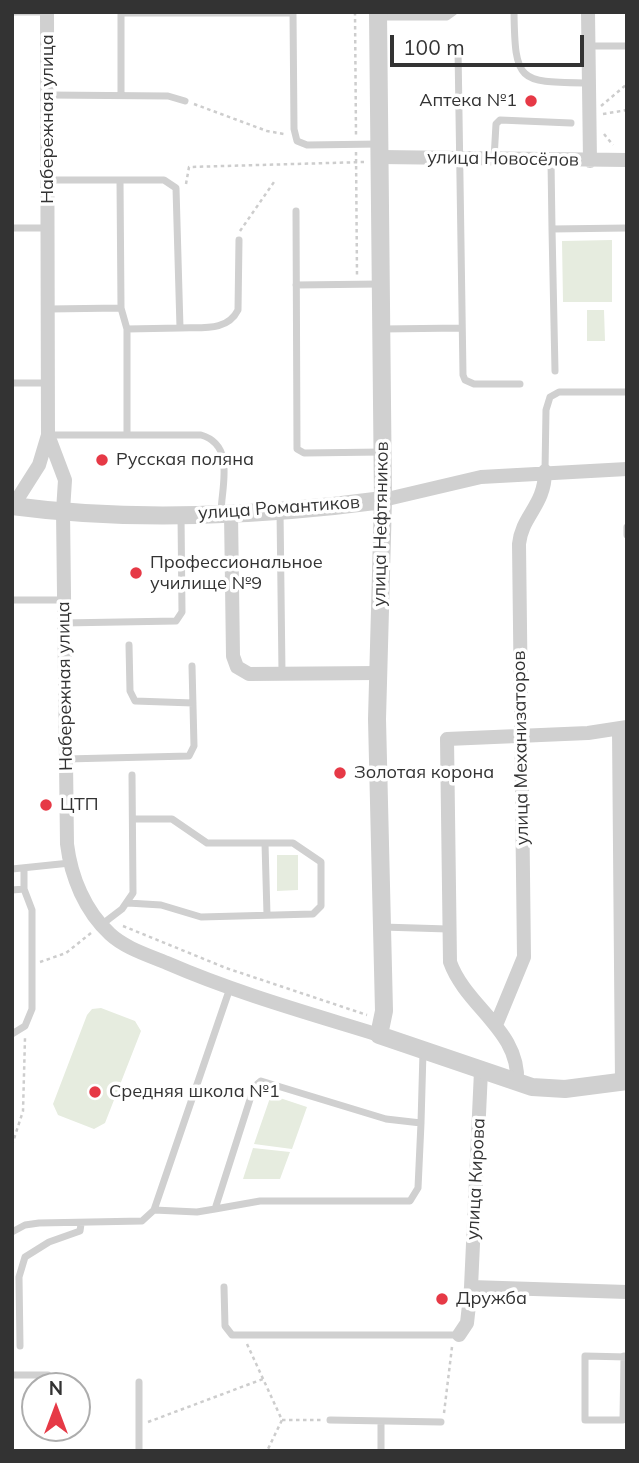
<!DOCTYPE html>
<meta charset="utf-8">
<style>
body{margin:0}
#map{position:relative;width:639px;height:1463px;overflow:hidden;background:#fff;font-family:Mulish,sans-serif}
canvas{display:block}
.frame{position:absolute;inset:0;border:14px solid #333;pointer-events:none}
.north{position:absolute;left:21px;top:1372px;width:70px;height:70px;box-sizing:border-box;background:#fff;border:2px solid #adadad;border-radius:50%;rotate:0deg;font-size:19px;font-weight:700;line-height:28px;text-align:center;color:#333}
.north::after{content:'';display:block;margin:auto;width:24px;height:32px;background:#e63946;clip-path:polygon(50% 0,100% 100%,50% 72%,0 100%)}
.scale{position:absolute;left:390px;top:35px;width:194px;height:32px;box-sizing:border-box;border:4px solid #333;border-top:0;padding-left:9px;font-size:21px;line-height:24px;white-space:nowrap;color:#333;-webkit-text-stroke:5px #fff;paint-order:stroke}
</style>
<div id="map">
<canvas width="639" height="1463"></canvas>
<div class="frame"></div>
<div class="north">N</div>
<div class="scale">100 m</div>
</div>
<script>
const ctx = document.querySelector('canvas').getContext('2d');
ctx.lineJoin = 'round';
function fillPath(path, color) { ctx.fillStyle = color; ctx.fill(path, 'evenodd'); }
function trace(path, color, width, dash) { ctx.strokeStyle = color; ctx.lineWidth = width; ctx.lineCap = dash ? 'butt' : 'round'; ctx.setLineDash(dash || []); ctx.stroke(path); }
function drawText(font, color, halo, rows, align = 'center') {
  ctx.font = font + ' Mulish,sans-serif'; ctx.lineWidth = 7; ctx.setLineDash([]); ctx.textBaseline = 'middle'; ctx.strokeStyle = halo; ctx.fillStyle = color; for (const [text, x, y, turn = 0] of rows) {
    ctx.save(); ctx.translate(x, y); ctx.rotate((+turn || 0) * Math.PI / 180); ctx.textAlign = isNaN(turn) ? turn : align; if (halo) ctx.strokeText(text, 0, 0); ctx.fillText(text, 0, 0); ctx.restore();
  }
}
const green = new Path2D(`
 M612,240V302H563L562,241Z
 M587,310H604L605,341H587Z
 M277,855H298V890L277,891Z
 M101,1008L135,1021L141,1031L105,1123L94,1129L58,1115L53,1104L87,1015L92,1009Z
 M271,1095L307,1107L292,1149L254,1144Z
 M253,1148L290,1152L280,1179H243Z`);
const path = new Path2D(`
 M355,12L356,135
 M194,104L267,131L284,134
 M601,106L627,84
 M603,114L627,110
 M604,134L613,145
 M356,152L357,275
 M186,184L189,167L364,162
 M240,231L274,182
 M123,926L226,968L367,1015
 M40,962L66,953L91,933
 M12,1145L23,1111L25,1038
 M247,1344L282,1420L267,1451
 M444,1413L452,1347
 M282,1420H321
 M148,1422L263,1379`);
const service = new Path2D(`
 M12,12H47
 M121,12V95
 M293,12L294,129L297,141L307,145L380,144
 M514,12C515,84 519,82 589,83
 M121,13H293
 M379,17H447L454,12
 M589,46H627
 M458,49L463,375L465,380L474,384H520
 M48,95L168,96L185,101
 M494,159L496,124L500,120L571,123
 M551,161L552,229L627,228
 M48,180H164L176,188L180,328L127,329
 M120,180L121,308
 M296,211L297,449L304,453L382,452
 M12,228H48
 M552,229L555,371
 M296,285L380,284
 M49,309L121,308L127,329V435
 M180,328C202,327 227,332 238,310L239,240
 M382,329L462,328
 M12,383H48
 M48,435H201C235,445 222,484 221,512
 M545,471L546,410L550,397L559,392H627
 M280,510L282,673
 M627,527V535
 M12,600H63
 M63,623L176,621L182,612L181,515
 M129,645L130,691L135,701L193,703
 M66,759L189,756L194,746L192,666
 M265,843L267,915
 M12,869L70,863
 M12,890L24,889
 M128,903L161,905L201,917L313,914L321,906V862L293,843H207L172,819H133
 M101,925L122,909L133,893L132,775
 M382,927L448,929
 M12,1034L25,1026L32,1009V910L24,889V868
 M215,1209L260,1201H410L418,1188L421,1123
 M154,1210L230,988
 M12,1232L25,1225L39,1223L142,1221L154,1210L197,1212L215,1209L254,1087L261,1081L386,1119L421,1123L423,1052
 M224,1287L225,1326L232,1335H459
 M20,1346L19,1277L25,1257L49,1242L80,1231L81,1224
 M624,1356L623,1420H585V1356L627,1357
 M12,1375H48
 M330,1420L441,1422
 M139,1451V1382
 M381,1451V1421`);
const minor = new Path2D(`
 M588,12L590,161
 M380,157L627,160
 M48,435L65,480L63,511L67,844C71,877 85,911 110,934C125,948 148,955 167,963C236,993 308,1013 379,1035
 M383,500L481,477L627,469
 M13,506L39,465L48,435L47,12
 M231,513L233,656L237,667L249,674L378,673
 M619,731L622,1082
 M496,1025L524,957L519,544C522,515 545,506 545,471
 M517,1083C521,1031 466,1007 450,962L447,739L588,733L627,727
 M471,1287L627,1292
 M459,1335L467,1323L471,1287L481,1071`);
const tertiary = new Path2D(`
 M378,12L383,500L377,719L384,1011L379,1035L532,1087L565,1089L627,1081
 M12,506C131,522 264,516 383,500`);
const markers = [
 [531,101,7,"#e63946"],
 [102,460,7,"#e63946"],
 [136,573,7,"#e63946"],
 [340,773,7,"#e63946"],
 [46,805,7,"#e63946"],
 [95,1092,7,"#e63946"],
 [442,1299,7,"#e63946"]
];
const poiNames = [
 ["Аптека №1",517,101,"right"],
 ["Русская поляна",116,460],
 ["Профессиональное",150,563],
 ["училище №9",150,584],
 ["Золотая корона",354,773],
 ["ЦТП",60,805],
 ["Средняя школа №1",109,1092],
 ["Дружба",456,1299]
];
const streetNames = [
 ["Набережная улица",48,119,-90],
 ["улица Новосёлов",503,159,1],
 ["улица Романтиков",279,508,-4],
 ["улица Нефтяников",381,524,-89],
 ["Набережная улица",65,686,-91],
 ["улица Механизаторов",521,748,-91],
 ["улица Кирова",476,1179,-87]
];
fillPath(green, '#e6ecdf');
trace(path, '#cdcdcd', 2.5, [3.5, 3.5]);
trace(service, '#d0d0d0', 7);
trace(minor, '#d0d0d0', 14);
trace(tertiary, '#d0d0d0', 18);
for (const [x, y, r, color] of markers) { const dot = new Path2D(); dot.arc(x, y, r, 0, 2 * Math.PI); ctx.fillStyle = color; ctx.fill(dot); trace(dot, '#fff', 2.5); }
drawText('18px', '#333', '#fff', poiNames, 'left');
drawText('18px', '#333', '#fff', streetNames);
</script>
